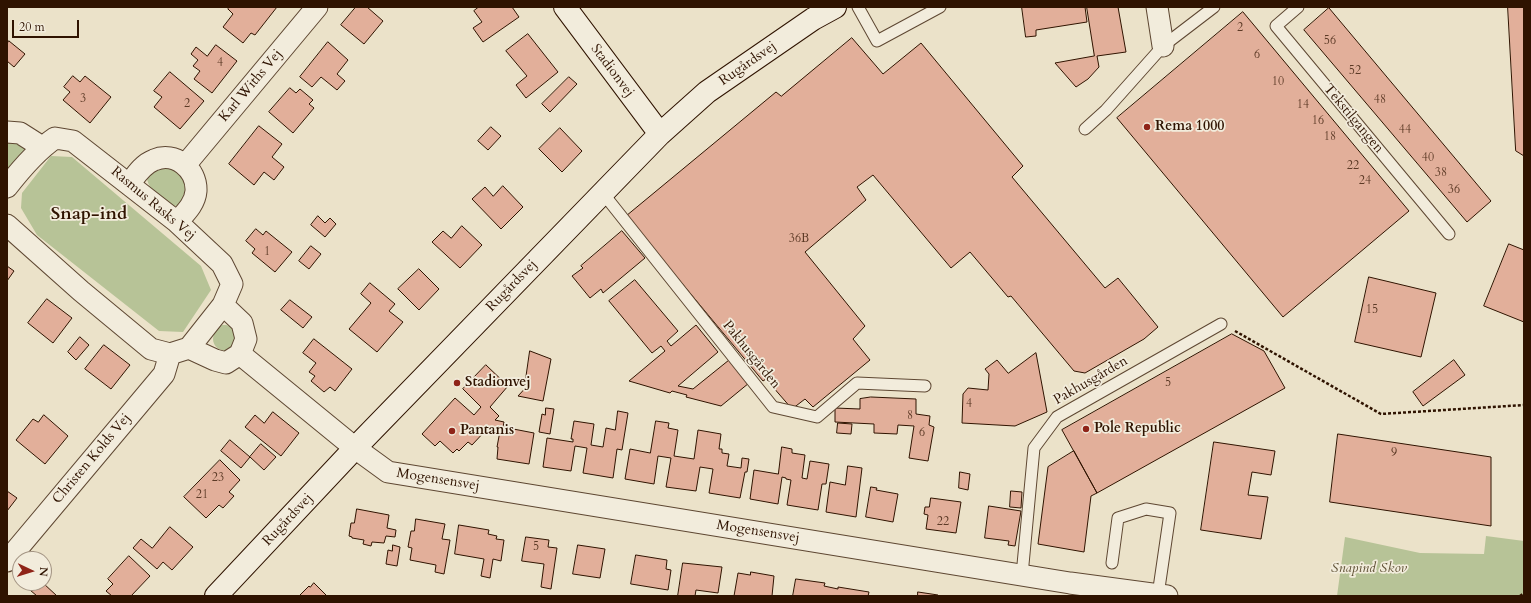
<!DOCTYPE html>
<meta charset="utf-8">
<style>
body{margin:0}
#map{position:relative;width:1531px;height:603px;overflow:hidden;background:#ebe2c9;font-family:Cardo,serif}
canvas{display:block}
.frame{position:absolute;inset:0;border:8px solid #2f1300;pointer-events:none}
.north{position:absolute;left:12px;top:551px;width:40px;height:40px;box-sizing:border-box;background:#f2ecdc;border:1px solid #a49584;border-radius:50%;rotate:94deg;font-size:11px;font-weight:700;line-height:16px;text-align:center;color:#2f1300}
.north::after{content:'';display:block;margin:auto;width:14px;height:18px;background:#8f2418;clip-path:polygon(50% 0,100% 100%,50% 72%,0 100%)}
.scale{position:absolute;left:12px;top:20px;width:67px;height:18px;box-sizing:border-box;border:2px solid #2f1300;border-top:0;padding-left:5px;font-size:12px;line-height:14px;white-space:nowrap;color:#2f1300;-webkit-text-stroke:3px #f2ecdc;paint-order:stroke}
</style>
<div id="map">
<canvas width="1531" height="603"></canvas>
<div class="frame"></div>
<div class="north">N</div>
<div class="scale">20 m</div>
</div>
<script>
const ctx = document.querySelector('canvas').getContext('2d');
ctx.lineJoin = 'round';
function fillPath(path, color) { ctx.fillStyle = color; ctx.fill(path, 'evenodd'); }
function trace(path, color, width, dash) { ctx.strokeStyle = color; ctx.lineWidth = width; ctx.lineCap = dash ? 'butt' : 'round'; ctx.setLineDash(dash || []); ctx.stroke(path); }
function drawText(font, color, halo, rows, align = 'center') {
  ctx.font = font + ' Cardo,serif'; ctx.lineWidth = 3.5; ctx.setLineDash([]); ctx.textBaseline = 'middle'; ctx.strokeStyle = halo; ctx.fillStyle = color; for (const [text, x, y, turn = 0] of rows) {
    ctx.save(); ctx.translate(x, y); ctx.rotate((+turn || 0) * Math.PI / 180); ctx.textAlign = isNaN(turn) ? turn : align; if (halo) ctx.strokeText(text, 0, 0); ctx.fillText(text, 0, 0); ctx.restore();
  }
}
const green = new Path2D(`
 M7,141H16L24,148L25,152L7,172Z
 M51,156L72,157L201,266L211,290L183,332L159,331L37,235L21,208L22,193Z
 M166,167H173C188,181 188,188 179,205L171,207C162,199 149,191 147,179L152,172Z
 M222,325H226L234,327L239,339L228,351C211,351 208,334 222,325Z
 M1486,536L1524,541V596H1337L1345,537L1420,553L1484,554Z`);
const building = new Path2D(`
 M230,7H277L255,35L251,33L243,43L223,27L233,14L228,9Z
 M356,7H367L383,21L364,44L341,25Z
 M479,7H512L519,17L483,42L473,28L482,22L474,11Z
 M1022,7H1085L1087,22L1036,30V36L1026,37Z
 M1087,7H1118L1126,52L1097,56L1099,67L1088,79L1076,87L1055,63L1094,56Z
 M1508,7H1524V156L1516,151Z
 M1329,8L1491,201L1467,222L1304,30Z
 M1243,12L1409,211L1283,317L1117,118Z
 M528,34L558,72L526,98L516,85L527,76L506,51Z
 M852,38L883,74L921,43L1023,166L1012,177L1105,288L1118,278L1158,327L1144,339L1085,373L1074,371L1011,296L1008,297L970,252L951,268L873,175L857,187L866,200L805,252L865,326L853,339L870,360L813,407L805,399L792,409L766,379L763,381L626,216L776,92L781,96Z
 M9,41L25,54L14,67L7,61V44Z
 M328,42L348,60L337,74L345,81L337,90L321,77L312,87L300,77Z
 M216,45L237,61L212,93L194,79L200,71L193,66L198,60L191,54L196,47L207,56Z
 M170,72L204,101L180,129L154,107L162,97L154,91Z
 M73,76L80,82L85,76L111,97L90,123L63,100L70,92L64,87Z
 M569,77L577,84L550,112L542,104Z
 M290,88L296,93L300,89L313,100L309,104L314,108L293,133L269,112Z
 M259,126L282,144L272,157L284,167L274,180L264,172L254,185L229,164Z
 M491,127L501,136L488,150L478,141Z
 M560,128L582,151L562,172L539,149Z
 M503,186L523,207L501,229L472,199L485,187L493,196Z
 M318,216L325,223L330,218L336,224L325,237L311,225Z
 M462,226L482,245L460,268L432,242L443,231L451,238Z
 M256,229L263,235L266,231L292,252L275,272L252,253L255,249L246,241Z
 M622,231L645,258L603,293L601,289L590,298L572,276L583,268L581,266Z
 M1509,244L1524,250V322L1484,306Z
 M311,246L321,254L309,269L299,261Z
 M7,266L14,271L7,281Z
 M419,269L439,289L419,310L398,289Z
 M1369,277L1436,293L1421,357L1355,342Z
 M635,280L678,331L667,341L671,346L696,325L718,352L678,386L693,389L729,360L749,383L721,406L686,397L687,395L672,391L670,393L629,381L665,351L661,346L652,353L609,301Z
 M370,283L395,304L389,311L403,322L377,352L349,329L371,303L361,294Z
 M47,299L72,318L53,343L28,323Z
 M290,300L312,317L303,328L281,310Z
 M1232,334L1264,351L1285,388L1097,493L1062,430Z
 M80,337L89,345L76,360L68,352Z
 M314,339L352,369L335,391L330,387L324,392L311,381L315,376L309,372L316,363L303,353Z
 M104,345L130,365L111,389L85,369Z
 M530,351L551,359L543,401L518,396L530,383V380L526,379Z
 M1036,353L1047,412L1015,426L962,423L963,394L968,388L988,390L989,374L985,369L997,360L1008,373Z
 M1454,360L1465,375L1423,406L1413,392Z
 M486,365L508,386L490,407L499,416L495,420L504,422L503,427L534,433L529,464L497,459L498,447H497L500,431L492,430L491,433L487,429L472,445L468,442L459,451L457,449L453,453L440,441L435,446L422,434L455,398L474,415L481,407L463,389Z
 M871,397L916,399V414L930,416L929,425L934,427L928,461L909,458L914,426L898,425L897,434L874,433V424L835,422V408L860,409V399Z
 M546,408L554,409L550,434L539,432L542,414L545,415Z
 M618,411L628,413L622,450L617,449L613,478L583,473L587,448L575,446L571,471L543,467L547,438L573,442V439H571L574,421L594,424L591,445L603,447L606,428L615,430Z
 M273,412L299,433L281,456L245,427L255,415L264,423Z
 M44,415L68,436L45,464L16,440L33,419L38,422Z
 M656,421L669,423L668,428L678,430L674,456L694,459L698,430L721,434L719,449H722V453L729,454L727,466L741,468L742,458L749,459L747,472H745L740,498L709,493L713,469L700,467L696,491L666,487L671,458L658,456L654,484L625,479L630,449L650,453Z
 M838,423L852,424L851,434L837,433Z
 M1338,434L1491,457V526L1330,502Z
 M230,440L250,457L241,468L221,451Z
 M1214,442L1275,451L1271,475L1252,472L1248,495L1268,497L1261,539L1201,530Z
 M261,444L276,457L264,470L250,457Z
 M782,447L792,449V453L805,455L802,478L807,479L810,461L829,464L826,484H822L818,510L787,505L791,480L786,479V478L782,477L778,504L750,499L754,470L778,474Z
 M1074,451L1097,493L1091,496L1084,552L1038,544L1048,467Z
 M220,460L240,480L229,492L234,496L223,508L219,505L206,518L184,497Z
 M848,466L862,468L856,517L826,512L830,482L845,485Z
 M960,472L970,474L968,490L959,488Z
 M871,487L877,488L876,490L898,494L893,522L866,517Z
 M7,491L17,498L7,511Z
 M1011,491L1022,492L1021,508L1010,507Z
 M931,498L961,502L956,533L926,529L928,515L924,514L925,507H929Z
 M989,506L1021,511L1015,546L1008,545L1009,541L985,538Z
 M357,509L389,515L387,528L396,530L395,537L386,536L384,543L372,542L371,546L363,544L364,540L352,538V537L349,536L351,523H354Z
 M416,519L445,524L442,539L450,540L444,574L435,572L436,565L410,560L412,548L408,547L411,531H414Z
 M459,525L489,530L488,534L497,536L496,539L504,540L501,561L493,559L490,578L481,576L484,559L455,554Z
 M170,527L193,547L172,570L163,562L157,569L133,548L141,539L152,548Z
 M526,537L549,540L548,547L557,548L551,589L541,587L544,564L522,561Z
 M393,545L400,547L397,566L386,564L388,550L392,551Z
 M578,545L605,549L600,578L573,574Z
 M636,555L667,560L666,569L671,570L668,590L631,584Z
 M129,556L150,576L131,596H112L106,591L113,584L108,579Z
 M683,563L722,567L718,593L696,590L695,596H678Z
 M751,572L774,576L772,596H734L738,573L750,575Z
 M796,579L825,583L824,586L838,589V587L869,592L868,596H793Z
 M36,583H43L57,596H37L30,590Z
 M314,583L327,596H299L309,586L310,587Z
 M918,592L938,595V596H918Z`);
const path = new Path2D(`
 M1235,331L1381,414L1524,405
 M1520,596L1524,593`);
const lane = new Path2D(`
 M858,7L877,41L940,7
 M1298,7L1276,26L1449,234
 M1085,129L1106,110L1163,46L1214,7
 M602,192L773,407L817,417L857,383L925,386
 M1112,563L1118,518L1146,509L1170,513L1158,595
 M1022,575L1034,448L1057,417L1221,324`);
const street = new Path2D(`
 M1157,7L1163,46
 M7,132L20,133L42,147
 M186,164L317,7
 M130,183C136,175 143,164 154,160C175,151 197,169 196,191C195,204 185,213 177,222
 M7,187C21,169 36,151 55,138L73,141L177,222L222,264L232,284L223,305L189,348L170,354L151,349L81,291L7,225
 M189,348L215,360L226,363L240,354L246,339L242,323L223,305
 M240,354L355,448L388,472L1070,583L1167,596
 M7,561L164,374L170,354`);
const secondary = new Path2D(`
 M565,7L660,134
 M216,596L355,448L660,134L707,92L813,19L835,7`);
const markers = [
 [1147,127,4,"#8f2418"],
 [457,383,4,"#8f2418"],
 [1086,429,4,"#8f2418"],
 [452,431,4,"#8f2418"]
];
const numberNames = [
 ["2",1240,28],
 ["56",1330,41],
 ["6",1257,55],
 ["4",220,63],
 ["52",1355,71],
 ["10",1278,82],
 ["3",83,99],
 ["48",1380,100],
 ["2",187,104],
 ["14",1303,105],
 ["16",1318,121],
 ["44",1405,130],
 ["18",1330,137],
 ["40",1428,158],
 ["22",1353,166],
 ["38",1441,173],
 ["24",1365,181],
 ["36",1454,190],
 ["36B",799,239],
 ["1",267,252],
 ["15",1372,310],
 ["5",1168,383],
 ["4",969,404],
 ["8",910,416],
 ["6",922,433],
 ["9",1394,453],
 ["23",218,478],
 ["21",202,495],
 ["22",943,522],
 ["5",536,547]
];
const streetNames = [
 ["Rugårdsvej",748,64,-35],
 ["Stadionvej",612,71,53],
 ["Karl Withs Vej",251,86,-50],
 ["Tekstilgangen",1353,119,50],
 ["Rasmus Rasks Vej",153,204,40],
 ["Rugårdsvej",512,286,-46],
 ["Pakhusgården",751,355,51],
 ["Pakhusgården",1091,381,-30],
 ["Christen Kolds Vej",92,459,-50],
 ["Mogensensvej",438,480,9],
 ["Rugårdsvej",288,520,-47],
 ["Mogensensvej",758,532,9]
];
const poiNames = [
 ["Rema 1000",1155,127],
 ["Stadionvej",465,383],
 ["Pole Republic",1094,429],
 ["Pantanis",460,431]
];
const parkNames = [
 ["Snapind Skov",1369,569]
];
const districtNames = [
 ["Snap-ind",89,215]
];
fillPath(green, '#b7c397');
fillPath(building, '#e2af9a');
trace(building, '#2f1300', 1);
trace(lane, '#5e4732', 13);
trace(street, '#5e4732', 23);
trace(secondary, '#2f1300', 24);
trace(path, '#2f1300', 2.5, [3, 2]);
trace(lane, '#f2ecdc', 11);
trace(street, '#f2ecdc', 21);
trace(secondary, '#f2ecdc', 22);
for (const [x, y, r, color] of markers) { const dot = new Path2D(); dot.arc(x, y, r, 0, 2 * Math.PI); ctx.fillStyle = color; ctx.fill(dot); trace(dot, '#f2ecdc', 1.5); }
drawText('12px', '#5c3a26', null, numberNames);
drawText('14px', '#2f1300', '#f2ecdc', streetNames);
drawText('bold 14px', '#2f1300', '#f2ecdc', poiNames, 'left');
drawText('italic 14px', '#5f5135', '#f2ecdc', parkNames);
drawText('bold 18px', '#2f1300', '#f2ecdc', districtNames);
</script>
